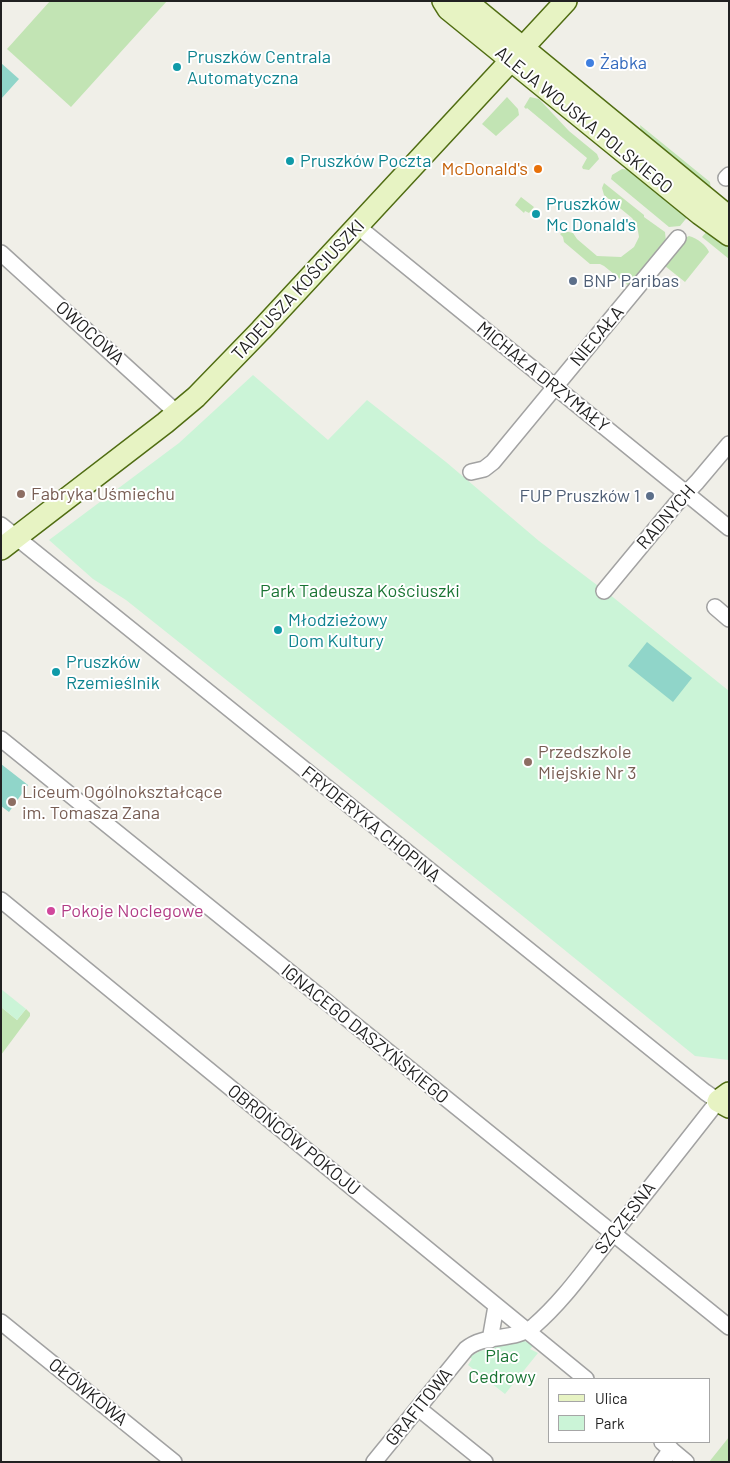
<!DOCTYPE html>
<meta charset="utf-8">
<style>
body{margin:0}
#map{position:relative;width:730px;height:1463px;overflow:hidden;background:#f0efe8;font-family:Barlow,sans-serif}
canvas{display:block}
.frame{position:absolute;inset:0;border:2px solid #212121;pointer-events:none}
.legend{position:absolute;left:548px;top:1378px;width:162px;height:65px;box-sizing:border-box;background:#fff;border:1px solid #a6a6a6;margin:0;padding:6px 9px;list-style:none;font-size:15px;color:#212121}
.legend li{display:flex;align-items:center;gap:10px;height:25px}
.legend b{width:25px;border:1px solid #a6a6a6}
</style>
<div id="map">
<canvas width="730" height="1463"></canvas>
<div class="frame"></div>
<ul class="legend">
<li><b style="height:6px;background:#e7f3c3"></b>Ulica</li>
<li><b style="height:14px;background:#cbf4d7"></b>Park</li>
</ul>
</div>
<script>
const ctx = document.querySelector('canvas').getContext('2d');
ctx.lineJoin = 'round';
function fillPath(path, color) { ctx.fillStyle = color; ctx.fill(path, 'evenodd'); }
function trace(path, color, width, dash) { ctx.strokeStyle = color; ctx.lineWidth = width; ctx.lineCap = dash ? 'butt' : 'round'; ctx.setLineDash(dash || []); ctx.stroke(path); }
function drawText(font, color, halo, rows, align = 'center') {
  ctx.font = font + ' Barlow,sans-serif'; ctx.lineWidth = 4; ctx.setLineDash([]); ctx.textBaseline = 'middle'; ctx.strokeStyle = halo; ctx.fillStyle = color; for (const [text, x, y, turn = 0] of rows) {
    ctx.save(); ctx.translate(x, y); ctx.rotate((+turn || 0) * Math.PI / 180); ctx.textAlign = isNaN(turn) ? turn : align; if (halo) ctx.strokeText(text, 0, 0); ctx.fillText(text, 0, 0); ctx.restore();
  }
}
const grass = new Path2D(`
 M50,1H167L71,107L7,49Z
 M507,97L518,109L519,115L496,136L482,124Z
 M530,97L539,99L569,131L597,154L599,159L589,170L583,169L582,167L587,158L527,108L526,109L524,107Z
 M640,125L710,182L711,190L641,133Z
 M622,169L632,170L689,215L680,226L669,227L611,179L612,175Z
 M604,183L644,215V217L665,232L666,242L630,287L604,266L600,264H590L564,242L563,237L560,234L564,231L573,233L577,239L597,256L621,257L634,247L639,237L637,225L632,218L604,195L602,188Z
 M521,197L534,207L529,213L525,211L524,213L515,205Z
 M707,231L729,247V259L702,237Z
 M689,236C697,238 707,246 709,252L685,282L665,266V263L685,238Z
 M1,1007L17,1020L26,1009L30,1013V1016L1,1055Z
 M729,1437V1462H709Z`);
const park = new Path2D(`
 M253,375L328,440L367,400L446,462L539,541L614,598L729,691V1060L695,1056L519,913L126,600L93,579L49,540L179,443Z
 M1,989L26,1009L17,1020L1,1007Z
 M522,1340L534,1345L530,1349L538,1353L505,1394L468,1365L472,1359L469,1357L480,1351Z`);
const pitch = new Path2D(`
 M1,63L19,79L1,99Z
 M647,642L692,678L673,702L628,666Z
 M1,764L28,785L9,812L1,806Z`);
const street = new Path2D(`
 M726,178L729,175
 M357,226L729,528
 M1,253L177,413
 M471,472L484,469L493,462L678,238
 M1,525L705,1092L718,1101C682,1147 646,1193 609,1239C585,1269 563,1301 534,1326C514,1342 485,1333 466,1349L374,1462
 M604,591L676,504L697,482L729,444
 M715,607L729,619
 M1,739L729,1327
 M1,900L586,1379
 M1,1322L174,1462
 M490,1340L496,1306
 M418,1408L485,1462
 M662,1442L686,1462
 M662,1462L671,1449`);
const secondary = new Path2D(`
 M443,1L448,9L700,214L729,235
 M466,1L729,217
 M1,549L165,423L196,397L261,330L566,1
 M729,1093L718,1101L729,1107`);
const markers = [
 [590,63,5,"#3f7fe0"],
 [177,67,5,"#0f9aa8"],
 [290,161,5,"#0f9aa8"],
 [538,169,5,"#e8710a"],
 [536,214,5,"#0f9aa8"],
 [573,281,5,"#5c6f8a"],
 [21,494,5,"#8d6e63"],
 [650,496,5,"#5c6f8a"],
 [278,630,5,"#0f9aa8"],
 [56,672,5,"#0f9aa8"],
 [528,762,5,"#8d6e63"],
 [12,802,5,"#8d6e63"],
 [51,911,5,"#d1479c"]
];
const cultureNames = [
 ["Pruszków Centrala",187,57],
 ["Automatyczna",187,78],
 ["Pruszków Poczta",300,161],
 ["Pruszków",546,204],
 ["Mc Donald's",546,225],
 ["Młodzieżowy",288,620],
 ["Dom Kultury",288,641],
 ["Pruszków",66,662],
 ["Rzemieślnik",66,683]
];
const shopNames = [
 ["Żabka",600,63]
];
const streetNames = [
 ["ALEJA WOJSKA POLSKIEGO",584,120,39],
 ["TADEUSZA KOŚCIUSZKI",298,290,-47],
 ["OWOCOWA",90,333,42],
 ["NIECAŁA",597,336,-50],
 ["MICHAŁA DRZYMAŁY",543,377,39],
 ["RADNYCH",666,517,-49],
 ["FRYDERYKA CHOPINA",371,824,39],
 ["IGNACEGO DASZYŃSKIEGO",365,1034,39],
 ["OBROŃCÓW POKOJU",294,1140,39],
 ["SZCZĘSNA",625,1218,-52],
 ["OŁÓWKOWA",88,1392,39],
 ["GRAFITOWA",419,1407,-51]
];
const foodNames = [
 ["McDonald's",528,169]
];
const serviceNames = [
 ["BNP Paribas",583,281],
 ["FUP Pruszków 1",640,496,"right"]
];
const educationNames = [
 ["Fabryka Uśmiechu",31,494],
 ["Przedszkole",538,752],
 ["Miejskie Nr 3",538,773],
 ["Liceum Ogólnokształcące",22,792],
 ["im. Tomasza Zana",22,813]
];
const parkNames = [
 ["Park Tadeusza Kościuszki",360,591],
 ["Plac",502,1356],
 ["Cedrowy",502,1377]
];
const hotelNames = [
 ["Pokoje Noclegowe",61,911]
];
fillPath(grass, '#c2e4b4');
fillPath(park, '#cbf4d7');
fillPath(pitch, '#90d5c9');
trace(street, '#a2a2a2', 18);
trace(secondary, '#506d12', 24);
trace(street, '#fff', 15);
trace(secondary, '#e7f3c3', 21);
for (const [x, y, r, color] of markers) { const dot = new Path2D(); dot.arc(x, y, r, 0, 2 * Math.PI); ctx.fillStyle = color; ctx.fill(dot); trace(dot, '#fff', 2); }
drawText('18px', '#0d838f', '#fff', cultureNames, 'left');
drawText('18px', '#366cbe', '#fff', shopNames, 'left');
drawText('18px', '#212121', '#fff', streetNames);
drawText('18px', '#c56008', '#fff', foodNames, 'right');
drawText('18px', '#4e5e75', '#fff', serviceNames, 'left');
drawText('18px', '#785e54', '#fff', educationNames, 'left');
drawText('18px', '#197433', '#fff', parkNames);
drawText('18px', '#b23c85', '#fff', hotelNames, 'left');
</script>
